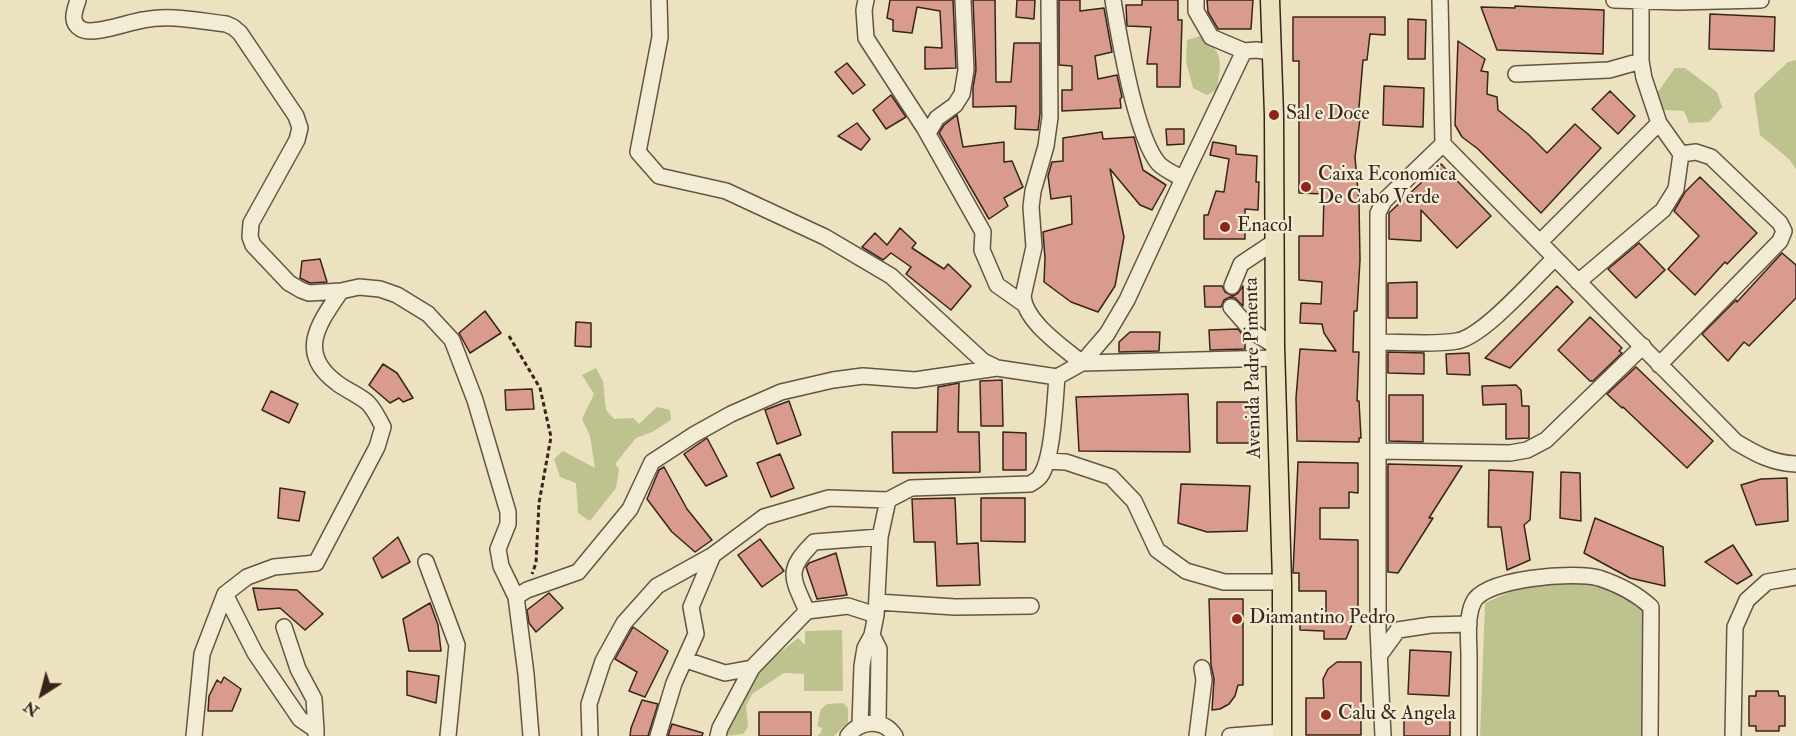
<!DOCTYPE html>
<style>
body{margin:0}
#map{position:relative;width:1796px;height:736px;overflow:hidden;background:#ede2bf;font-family:"IM FELL Double Pica",serif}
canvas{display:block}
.north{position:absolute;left:12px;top:664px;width:60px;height:60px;-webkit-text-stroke:4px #f3ecd5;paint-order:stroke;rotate:216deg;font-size:16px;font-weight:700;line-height:24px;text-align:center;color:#37241c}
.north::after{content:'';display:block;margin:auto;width:21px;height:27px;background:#37241c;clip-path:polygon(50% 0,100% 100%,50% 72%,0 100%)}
</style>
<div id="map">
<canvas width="1796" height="736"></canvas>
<div class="north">N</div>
</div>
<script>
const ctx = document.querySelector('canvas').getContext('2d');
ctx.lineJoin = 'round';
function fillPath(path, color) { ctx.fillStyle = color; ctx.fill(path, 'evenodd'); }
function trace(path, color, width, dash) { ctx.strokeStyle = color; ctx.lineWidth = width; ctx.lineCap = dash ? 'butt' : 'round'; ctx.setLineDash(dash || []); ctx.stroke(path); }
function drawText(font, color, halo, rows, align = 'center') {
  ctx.font = font + ' "IM FELL Double Pica",serif'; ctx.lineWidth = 4.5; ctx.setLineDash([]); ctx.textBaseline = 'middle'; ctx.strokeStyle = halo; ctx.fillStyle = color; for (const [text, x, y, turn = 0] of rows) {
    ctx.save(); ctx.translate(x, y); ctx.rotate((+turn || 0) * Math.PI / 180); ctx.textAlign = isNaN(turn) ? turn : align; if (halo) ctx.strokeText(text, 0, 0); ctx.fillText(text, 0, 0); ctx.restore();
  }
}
const green = new Path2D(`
 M1200,36C1225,52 1221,63 1217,90L1207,95L1193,88L1186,62L1187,40Z
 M1796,60V169L1789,159L1760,135L1754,94L1788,62Z
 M1675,68H1685L1717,92L1722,107L1709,122L1689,123L1684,111L1664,110L1657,93Z
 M596,368L603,381L606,410L614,419L633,418L639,424L657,407L670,410L671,420L652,432L636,438L615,464L619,469L616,488L590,521L578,513L576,483L560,477L554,459L563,451L595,468L590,436L582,419L594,394L582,375Z
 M1558,579L1598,583L1648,610L1645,736H1480L1485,603L1528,584Z
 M842,630L843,691H804V674L784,673L752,694L746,706L748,727L743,734L724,736L750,682L772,659L798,638L805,645V631Z
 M843,703L848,708V722L834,736H817L821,733L822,728L817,726L821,709L827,704Z`);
const building = new Path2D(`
 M890,0H953L956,68L925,69V47L942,48L940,11L917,7L912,33L893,31V20L887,18Z
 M973,0H995L996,82H1011L1014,43H1040V114L1038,130L1015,129L1016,106L973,107V87L976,70Z
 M1017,0H1035L1034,19L1016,17Z
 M1059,0H1080V11L1104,8L1112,52L1095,56L1098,79L1117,75L1122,97L1120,99L1121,108L1062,111V90H1072V66L1059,65Z
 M1142,0H1178V20H1182L1180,87H1157V64H1147L1151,27L1127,26L1126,5H1142Z
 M1207,0H1253L1251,29H1218L1208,12Z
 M1515,6L1604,10L1603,54L1497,50L1481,7L1515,8Z
 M1710,14L1775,17L1774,51L1709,49Z
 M1293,17H1385V35L1370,34L1367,60H1363L1358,119H1360L1355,157L1359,202L1360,260L1357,311H1354L1353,352H1359L1357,401H1359L1361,438H1359V442L1297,441L1296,398L1300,349L1336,351L1324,333L1322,324L1300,323L1301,303L1321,304L1322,282L1299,280V236H1323L1324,194L1299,193V61H1293Z
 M1408,19L1426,20L1425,59H1408Z
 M1458,41L1485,59L1481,71L1488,72L1487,94L1497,97L1498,110L1528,134L1547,153L1575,124L1601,148L1541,213L1478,149L1462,137L1455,125Z
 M847,63L865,85L853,94L835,72Z
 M1384,86L1424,88L1423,127L1383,125Z
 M1610,91L1635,116L1618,134L1592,109Z
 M891,95L906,117L886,129L873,110Z
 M957,115L963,147L1004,142V162L1012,161L1023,187L1004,198L1008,206L989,219L939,133L944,125Z
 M857,123L870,139L861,150L838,136Z
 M1166,129H1184V144L1167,145Z
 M1102,132L1103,139L1134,137L1143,170L1166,185L1152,210L1140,205L1110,169L1124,237L1115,286L1098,312L1071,302L1044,282L1045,258L1043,232L1072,224L1071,196L1051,199L1048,176L1052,162L1063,161V138Z
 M1213,142L1236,146V154L1257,156L1256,182H1259L1258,210L1245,209V239H1204V215H1208L1216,191L1224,192L1229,159L1210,155Z
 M1441,164L1491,216L1457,248L1421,210V241L1389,239V213Z
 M1700,177L1757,233L1727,264L1725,262L1695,295L1668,269L1699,236L1674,211L1685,192Z
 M900,228L916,243L912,248L944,269L948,264L971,286L951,310L906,274L911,267L891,253L883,260L862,247L875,233L887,245Z
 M1639,243L1665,270L1636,298L1608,269Z
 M1782,253L1796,265V298L1749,346L1744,342L1728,361L1702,334L1736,300L1737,302Z
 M320,259L327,282L310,283L300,278L302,261Z
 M1417,282V318H1388V283Z
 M1204,286H1222L1225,292L1233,296L1238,293L1243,286V306L1235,298L1230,297L1224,300L1221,307H1205Z
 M1557,286L1573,302L1510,368L1485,358Z
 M485,311L501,333L470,353L459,333Z
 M1590,317L1622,348L1619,351L1622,353L1593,381H1590L1558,350Z
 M576,322L591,323V347L575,346Z
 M1238,329L1245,338V349L1210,350L1209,330Z
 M1130,332H1160L1159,351L1119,352V342Z
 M1388,352L1424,353V374L1388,373Z
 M1469,353L1470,375L1447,374L1446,354Z
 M383,364L397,373L413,398L403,402L399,398L390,403L369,385Z
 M1636,367L1713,441L1687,468L1623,407L1622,408L1607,394Z
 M1002,380L1003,426H981L980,381Z
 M959,383L958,432H979L980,472L893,473L892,432H937L938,387Z
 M1516,385L1521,390L1522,406H1529V438L1506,439V404L1483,405L1482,386Z
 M532,389L534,409L506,410L505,390Z
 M271,391L298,404L289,423L262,410Z
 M1188,394L1190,452L1079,451L1076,397Z
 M1389,395H1423V442L1389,441Z
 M789,401L801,435L777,444L765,410Z
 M1217,402H1252V443H1217Z
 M1003,432L1026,433V470H1003Z
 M707,438L727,476L706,486L684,454Z
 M780,454L794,488L771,497L757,463Z
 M1298,462L1358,463V493L1349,492V508H1320V539L1358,540V610L1346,639H1324V631L1300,630V615H1326V591H1299V573H1293Z
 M1388,464L1462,466L1429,518H1433L1398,573L1388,572Z
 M664,467L687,509L712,540L695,552L672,532L647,499L659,470Z
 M1489,470L1533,472L1530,520L1524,525L1530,560L1507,570L1501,527H1488Z
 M1561,472L1580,473L1581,521L1560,518Z
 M1787,478L1788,521L1756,525L1741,485L1761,479Z
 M1181,484L1250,486L1247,531L1207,532L1178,523Z
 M280,488L305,492L299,521L278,518Z
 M955,498L957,544L978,543L980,585L937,586L935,542H914L912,499Z
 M981,498H1025V542L981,541Z
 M1595,518L1663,547L1665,586L1630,578L1584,553Z
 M398,537L410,562L382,578L373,558Z
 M760,539L784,571L762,587L738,555Z
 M1733,545L1752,575L1737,584L1705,562Z
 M836,553L847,595L817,599L806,567L809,563Z
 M253,588L297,590L323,614L305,630L280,608L258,610Z
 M549,593L563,608L536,632L529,623L527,610Z
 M1209,599H1243V685H1238L1235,696L1229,704L1220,709L1212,710L1214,679L1211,665Z
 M430,603L438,625L441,651H409L403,619Z
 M633,627L668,651L645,697L629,691L637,672L615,659Z
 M1410,650L1451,652L1449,696L1408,694Z
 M1337,662H1361V735H1306V698H1324L1323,679L1328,669Z
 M407,671L439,676L436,703L407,695Z
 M224,677L241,689L232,711H208L209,696L217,680L221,683Z
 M1756,691H1778L1779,696H1785V726H1779V731H1756V726H1749V696H1756Z
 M642,700L658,704L648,736H630L631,728Z
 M759,712H811V736H759Z
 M1404,719H1450V736H1404Z
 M672,724L703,733L702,736H668Z`);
const path = new Path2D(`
 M509,336L540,388L551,437L539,503L536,563L532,574`);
const minor = new Path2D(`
 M78,0C75,10 69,22 81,29C93,36 129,22 143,20C170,14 199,21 226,24L233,27L240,33L296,116L300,128L297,140L251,223L250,237L253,245L289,283L301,290L309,293L341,291L359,287L380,289L397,295L428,314L452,340L475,400L508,512V524L498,549L501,566L516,597L526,674L531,736
 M659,0L660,37L638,152L659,176L726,191L825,237L891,276L983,361L997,368L1057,377L1082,363L1107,334L1127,300L1183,179L1244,51L1256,50L1272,52
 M866,0L864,10L866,38L925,129L983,232L982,250L997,285L1024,304
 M1049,0L1050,117L1046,146L1033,191L1031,207L1034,247L1023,296C1025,322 1063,347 1082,363L1276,358
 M1113,0C1119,37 1136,138 1159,164C1165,170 1175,174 1183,179
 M1196,0V11L1211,37L1244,51
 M1440,0L1443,144L1736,442C1756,454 1772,463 1796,464
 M1614,0L1678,2L1761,0
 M1516,74L1609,70L1641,61
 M928,133L937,118L955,105L962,94L966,70L963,0
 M1540,242L1659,123
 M1578,282L1663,210L1676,189L1681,154L1659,123L1644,78L1641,61V1
 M1232,286L1241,264L1274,242
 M1231,307L1253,332L1275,346
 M1378,342C1401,342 1435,345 1457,341C1483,337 1534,278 1555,258
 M1659,365L1780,241L1784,231L1780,223L1711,157L1696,152L1681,154
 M1379,451L1510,453L1527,450L1546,440L1643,346
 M1047,461L1066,462L1111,477L1134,501L1157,550L1186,571L1224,582H1282
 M426,562L457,645L448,736
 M225,594L255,653L300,719L316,730V736
 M516,597L527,590L578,572L630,509L652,462L695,434L731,414L781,392L833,380L863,376L915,380L997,368
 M877,602L955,607L1031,606
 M807,611C792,577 785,571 814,542L880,537
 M876,615L880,537L888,500L911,488L1030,484C1035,481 1039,479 1041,475C1053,457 1055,400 1057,377
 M284,627L298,669L314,699L316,730
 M872,635L879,649L878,724
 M1379,656L1398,630L1431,625L1469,624
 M686,660L725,673L752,668
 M194,736L202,654L225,594L247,577L274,567L316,563L377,447L383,427C379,419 374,409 368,403C359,395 346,390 337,383C296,353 319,323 341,291
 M590,736L589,704L603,661L624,623L657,586L713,555L764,517L829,498L888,500
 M658,736L674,683L696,634L691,607L713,555
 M718,736L720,728L752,668L807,611L848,606L876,615L872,635L865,648L862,666L860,725
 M848,736C860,720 883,718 895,736
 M1197,736L1204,680L1202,668
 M1230,736L1282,732
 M1383,736L1378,628V213L1384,201L1443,144
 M1469,736C1469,710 1469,684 1469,658C1469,640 1466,619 1473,603C1483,578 1576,571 1599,578C1617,584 1637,594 1651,607L1650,736
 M1733,736L1735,627L1747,600L1767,582L1796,577`);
const major = new Path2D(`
 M1270,0L1274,115L1275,346L1282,582V736`);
const markers = [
 [1274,115,6,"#8f2418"],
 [1306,187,6,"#8f2418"],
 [1225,227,6,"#8f2418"],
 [1237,619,6,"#8f2418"],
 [1326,715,6,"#8f2418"]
];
const poiNames = [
 ["Sal e Doce",1286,115],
 ["Caixa Economica",1318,176],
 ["De Cabo Verde",1318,199],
 ["Enacol",1237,227],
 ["Diamantino Pedro",1249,619],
 ["Calu & Angela",1338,715]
];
const streetNames = [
 ["Avenida Padre Pimenta",1254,368,-91]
];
fillPath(green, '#bdc28f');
fillPath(building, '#d99b8d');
trace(building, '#37241c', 1.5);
trace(minor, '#645445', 18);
trace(major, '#37241c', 21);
trace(path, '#37241c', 3, [4.5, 3]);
trace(minor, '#f3ecd5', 15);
trace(major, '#ede2bf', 18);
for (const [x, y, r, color] of markers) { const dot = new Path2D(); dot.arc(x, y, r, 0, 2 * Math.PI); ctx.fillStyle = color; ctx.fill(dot); trace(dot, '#f3ecd5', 2); }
drawText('20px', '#37241c', '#f3ecd5', poiNames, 'left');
drawText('20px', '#37241c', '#f3ecd5', streetNames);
</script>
